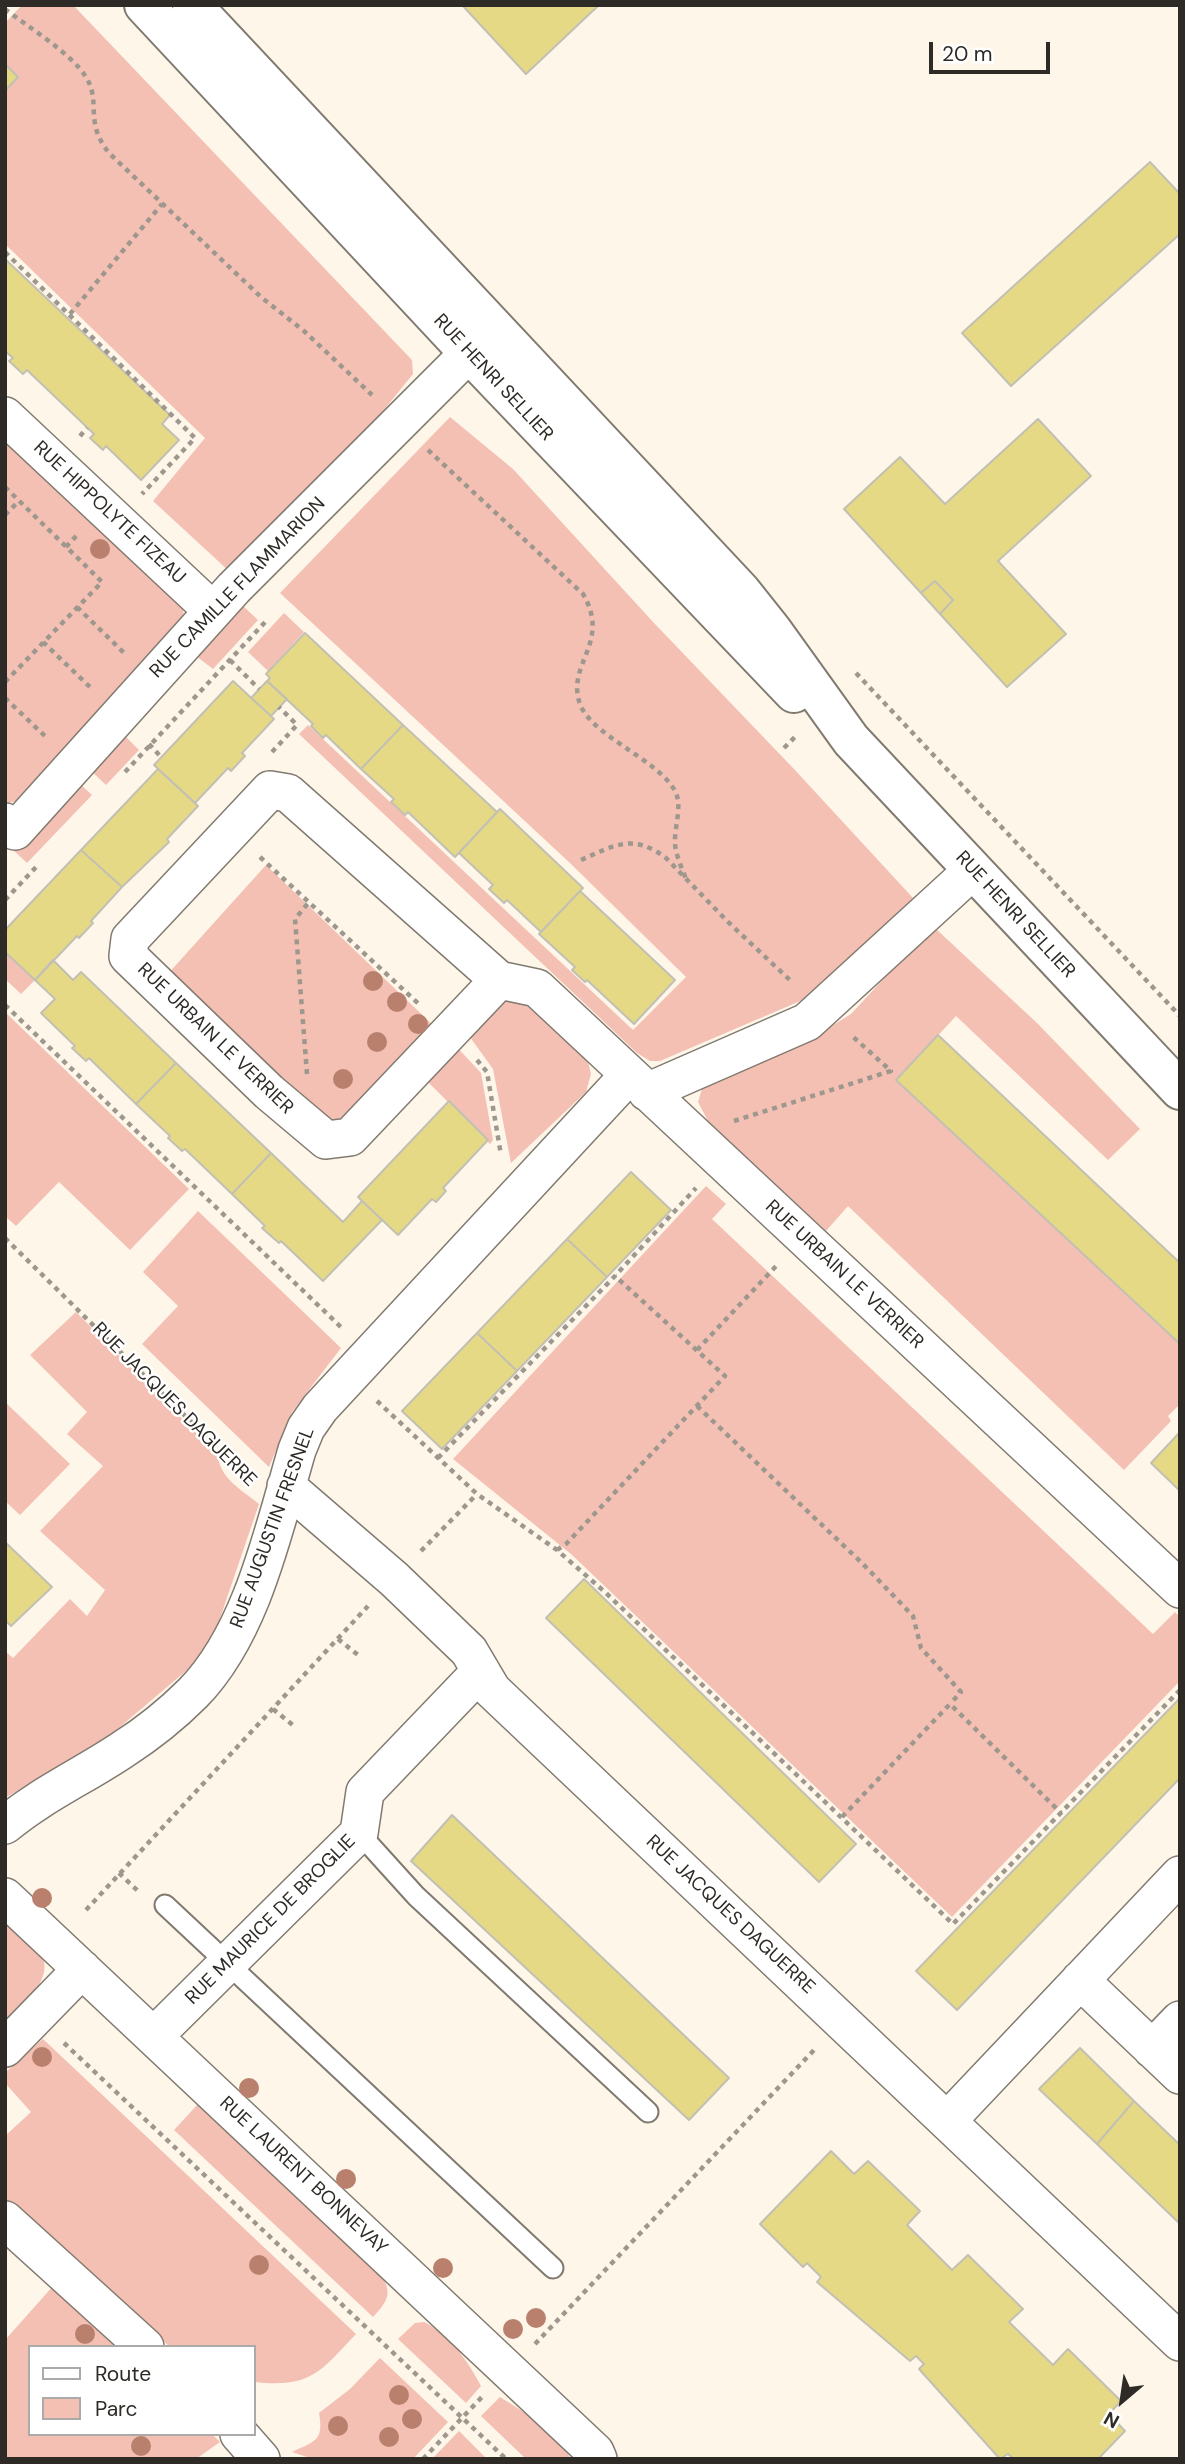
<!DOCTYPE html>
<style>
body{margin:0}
#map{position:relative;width:1185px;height:2464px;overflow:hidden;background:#fef6e9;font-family:"DM Sans",sans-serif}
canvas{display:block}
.frame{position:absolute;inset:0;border:7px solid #2e2b26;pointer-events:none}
.legend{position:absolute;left:28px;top:2345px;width:228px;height:91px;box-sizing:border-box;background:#fff;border:2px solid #abaaa8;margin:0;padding:9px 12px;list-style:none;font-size:21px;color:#2e2b26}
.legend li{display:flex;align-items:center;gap:14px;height:35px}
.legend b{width:35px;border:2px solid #abaaa8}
.north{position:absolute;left:1087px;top:2366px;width:70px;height:70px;-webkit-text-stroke:5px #fff;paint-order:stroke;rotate:209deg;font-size:19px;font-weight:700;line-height:28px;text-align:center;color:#2e2b26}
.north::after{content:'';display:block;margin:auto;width:24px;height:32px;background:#2e2b26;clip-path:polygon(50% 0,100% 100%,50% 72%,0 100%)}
.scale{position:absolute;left:929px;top:42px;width:121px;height:32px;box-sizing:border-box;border:4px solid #2e2b26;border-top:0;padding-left:9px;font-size:21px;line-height:24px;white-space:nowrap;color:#2e2b26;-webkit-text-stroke:5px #fff;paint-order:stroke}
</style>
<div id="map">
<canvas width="1185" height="2464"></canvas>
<div class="frame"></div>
<ul class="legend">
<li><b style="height:9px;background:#fff"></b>Route</li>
<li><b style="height:19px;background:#f4c0b3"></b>Parc</li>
</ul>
<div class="north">N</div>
<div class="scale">20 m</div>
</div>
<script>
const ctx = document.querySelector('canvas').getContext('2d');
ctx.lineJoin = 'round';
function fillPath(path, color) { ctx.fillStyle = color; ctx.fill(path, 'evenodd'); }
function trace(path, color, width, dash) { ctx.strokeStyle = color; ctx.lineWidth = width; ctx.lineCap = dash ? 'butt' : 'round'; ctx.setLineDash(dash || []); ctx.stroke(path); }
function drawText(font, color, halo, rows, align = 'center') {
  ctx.font = font + ' "DM Sans",sans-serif'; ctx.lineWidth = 5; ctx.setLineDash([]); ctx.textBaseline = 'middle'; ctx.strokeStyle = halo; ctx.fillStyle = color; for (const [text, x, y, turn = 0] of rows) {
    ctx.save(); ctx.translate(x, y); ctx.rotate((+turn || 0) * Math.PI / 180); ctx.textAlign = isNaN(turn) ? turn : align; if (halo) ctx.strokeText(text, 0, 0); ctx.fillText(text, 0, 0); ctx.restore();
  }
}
const green = new Path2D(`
 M22,5H73L412,360L413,374L353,448L230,572L153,501L205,438L5,244V91L18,77L5,64V23Z
 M450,417L513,469L654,623L794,769L913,898L805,999L660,1061H650L637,1053L299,734L308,725L633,1030L686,977L571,864L280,593Z
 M5,439L183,608L184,618L30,797L9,803L5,800Z
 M243,606L258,620L213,669L196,656Z
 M284,613L304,632L268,671L248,652Z
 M122,733L139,750L106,785L88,768Z
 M77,781L92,795L27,863L12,849Z
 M266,865L438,1030L345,1118L325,1121L166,976Z
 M935,928L1037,1023L1140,1129L1108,1160L956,1016L897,1080L1180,1344V1404L1168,1416L1171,1421L1124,1470L848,1206L826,1231L708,1121L698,1102L702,1089L711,1082L744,1070L822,1032L851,1014L900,961Z
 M5,952L35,980L21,994L5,979Z
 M511,998L527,1005L547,1024L588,1062L591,1074L586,1092L511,1163L493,1069L467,1033L497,1003Z
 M5,1012L189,1189L130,1250L59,1182L16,1226L5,1216Z
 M454,1044L481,1073L493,1140L490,1144L424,1078Z
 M706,1186L726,1204L712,1219L1153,1634L1175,1612L1180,1617V1681L952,1917L571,1554L453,1459Z
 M198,1211L341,1348L292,1412L269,1467L142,1344L178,1306L143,1272Z
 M76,1312L218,1455C219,1478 243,1491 259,1504L216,1630L193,1665L114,1732L5,1798V1651L13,1658L70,1599L87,1616L105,1590L40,1531L103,1466L67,1434L87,1412L30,1355Z
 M5,1402L70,1464L20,1515L5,1501Z
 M5,1921C16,1931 34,1942 41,1955C56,1979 19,2007 5,2023Z
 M43,2039L356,2334C320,2372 311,2388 254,2382V2347H170L5,2198V2136L31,2112L5,2083V2073Z
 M198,2104L378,2270C392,2291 391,2298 373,2317L174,2130Z
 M54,2285L119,2347H30V2434H212L220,2442L196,2459H5V2340Z
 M424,2322C450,2335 468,2361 481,2386L466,2403L398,2339L415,2323Z
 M380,2358L448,2422L413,2459H313L292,2452C315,2441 324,2441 319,2413L350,2389Z
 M500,2397C527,2414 554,2430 571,2459H526L481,2416Z
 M459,2431L487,2459H432Z`);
const building = new Path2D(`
 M462,5H599L526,74Z
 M5,64L18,77L5,91Z
 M1150,162L1180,194V234L1011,386L962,333Z
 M5,259L170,415L162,424L179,440L141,480L106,446L103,450L90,438L94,434L27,370L23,374L9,361L13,358L5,351Z
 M1038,419L1091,476L998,561L1066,634L1007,687L940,614L953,600L935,581L921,593L844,509L900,457L945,504Z
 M935,581L953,600L940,614L921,593Z
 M305,633L403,725L361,769L326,735L323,738L311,726L313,724L267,681L270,678L266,674Z
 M233,681L274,719L242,753L245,756L231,771L228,768L195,803L154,765Z
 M267,681L287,699L271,716L251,698Z
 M403,725L497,812L455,857L408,812L405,815L391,802L394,799L361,769Z
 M158,769L198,806L167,839L169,842L122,887L81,850Z
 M500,809L583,888L541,932L507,900L504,903L489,889L493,885L459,853Z
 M81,850L122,887L91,921L93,923L79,938L77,936L35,980L5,952V930Z
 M580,891L675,980L634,1024L587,980L585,982L572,970L575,967L539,934Z
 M53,960L73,980L81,972L176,1063L136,1104L89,1058L86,1061L72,1048L75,1046L41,1013L55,999L35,980Z
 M938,1035L1180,1263V1344L896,1080Z
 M176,1063L271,1153L232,1194L185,1149L182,1151L168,1138L170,1136L136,1104Z
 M449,1101L488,1140L443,1188L446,1191L436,1202L432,1199L398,1235L358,1197Z
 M271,1153L343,1222L362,1201L382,1220L323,1281L281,1241L279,1243L262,1228L265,1226L232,1194Z
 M631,1172L671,1210L607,1277L567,1239Z
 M567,1239L607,1277L517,1371L477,1333Z
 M477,1333L517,1371L442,1449L402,1411Z
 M1180,1432V1491L1151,1463Z
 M5,1542L52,1587L11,1626L5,1620Z
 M584,1579L856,1844L819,1882L546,1618Z
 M1180,1698V1778L957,2010L916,1971Z
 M452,1815L729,2078L689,2120L411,1861Z
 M1080,2048L1134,2101L1097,2144L1039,2089Z
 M1134,2101L1180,2145V2224L1097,2144Z
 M831,2151L854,2174L868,2161L920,2211L907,2225L952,2270L968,2255L1023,2309L1009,2322L1053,2365L1068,2349L1121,2401L1109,2414L1125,2431L1098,2459H1014L1008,2454L1000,2459L919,2369L924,2364L916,2356L910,2361L817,2282L821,2277L807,2263L803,2267L760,2224Z`);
const path = new Path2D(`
 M5,9C28,27 71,53 86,77C102,103 83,122 110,154L261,297L304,331L372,395
 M5,252L195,438L142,494
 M70,314L162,204
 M80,436L87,428
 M428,450L583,594C611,642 568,662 579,701C588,735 657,758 675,791C683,806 674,827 675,844C676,856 682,868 686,879
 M5,487L102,582L5,682
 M5,515L19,501
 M66,547L77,535
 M77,607L124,653
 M43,642L92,689
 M230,660L259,689
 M856,673L1180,1016
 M5,698L47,738
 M149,744L161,757
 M784,748L798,734
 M272,752L297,725L279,707
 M125,772L268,619
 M260,857L421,1006
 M581,860C615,845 633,833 666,858L727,921L792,982
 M5,900L38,865
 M5,1005L343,1329
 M477,1060L487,1072L501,1155
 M307,1074L295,919L309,902
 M734,1121L891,1071L851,1035
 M5,1238L248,1478
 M697,1350L778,1264
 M377,1401L477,1494L557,1550L606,1593L953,1924L1180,1690
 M697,1406L863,1564L913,1616L921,1648L961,1692L950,1704
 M438,1458L615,1276L696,1188
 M557,1550L566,1544L725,1376L615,1276
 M421,1551L477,1494
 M338,1639L358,1655
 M273,1709L294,1726
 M842,1817L950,1704L1061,1813
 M119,1873L139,1892
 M86,1910L368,1606
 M64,2043L506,2459
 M535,2344L816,2048
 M423,2459L482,2397`);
const lane = new Path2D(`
 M359,1833L416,1896L648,2112
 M165,1905L553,2268`);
const street = new Path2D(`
 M5,416L213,611
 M5,822L15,831L234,588L469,353
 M499,980L350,1137L326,1140L269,1092L128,956L130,939L270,790L288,793L499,980L537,988L1180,1589
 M647,1092L807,1022L973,870
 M286,1486L394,1579L469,1651L492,1690L1180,2342
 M5,1825C41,1795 83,1776 122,1750C147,1734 172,1714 193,1693C252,1633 274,1528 297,1450L306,1428L320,1408L629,1075
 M5,1897L595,2452L598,2459
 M1080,1980L1180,2075
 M154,2036L359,1833L365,1792L481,1671
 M5,2048L82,1969
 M1152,2049L1180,2020
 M948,2120L1180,1875
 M5,2220L145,2347
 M239,2434L261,2459`);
const primary = new Path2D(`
 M144,5L469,353L794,693
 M192,5L741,591L772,630L851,740L1180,1090`);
const trees = [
 [100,549],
 [373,981],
 [397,1002],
 [418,1024],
 [377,1042],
 [343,1079],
 [42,1898],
 [42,2057],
 [249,2088],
 [346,2179],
 [259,2265],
 [443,2268],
 [536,2318],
 [513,2329],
 [85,2334],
 [399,2395],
 [412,2419],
 [338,2426],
 [389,2437],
 [141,2446]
];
const streetNames = [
 ["RUE HENRI SELLIER",493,378,47],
 ["RUE HIPPOLYTE FIZEAU",109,513,43],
 ["RUE CAMILLE FLAMMARION",238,588,-46],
 ["RUE HENRI SELLIER",1015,915,47],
 ["RUE URBAIN LE VERRIER",215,1039,44],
 ["RUE URBAIN LE VERRIER",844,1275,43],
 ["RUE JACQUES DAGUERRE",174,1405,45],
 ["RUE AUGUSTIN FRESNEL",273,1528,-70],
 ["RUE JACQUES DAGUERRE",730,1915,43],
 ["RUE MAURICE DE BROGLIE",271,1920,-45],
 ["RUE LAURENT BONNEVAY",303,2176,43]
];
fillPath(green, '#f4c0b3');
fillPath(building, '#e6d986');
trace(building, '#c2c0b3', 2);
trace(lane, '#817a70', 23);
trace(street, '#817a70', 40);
trace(primary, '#817a70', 42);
trace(path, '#9d978e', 4.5, [5, 5]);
trace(lane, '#fff', 19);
trace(street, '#fff', 37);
trace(primary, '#fff', 38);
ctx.fillStyle = '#b9806d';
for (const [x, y] of trees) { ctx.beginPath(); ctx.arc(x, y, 10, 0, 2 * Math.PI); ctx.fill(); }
drawText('19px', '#2e2b26', '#fff', streetNames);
</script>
